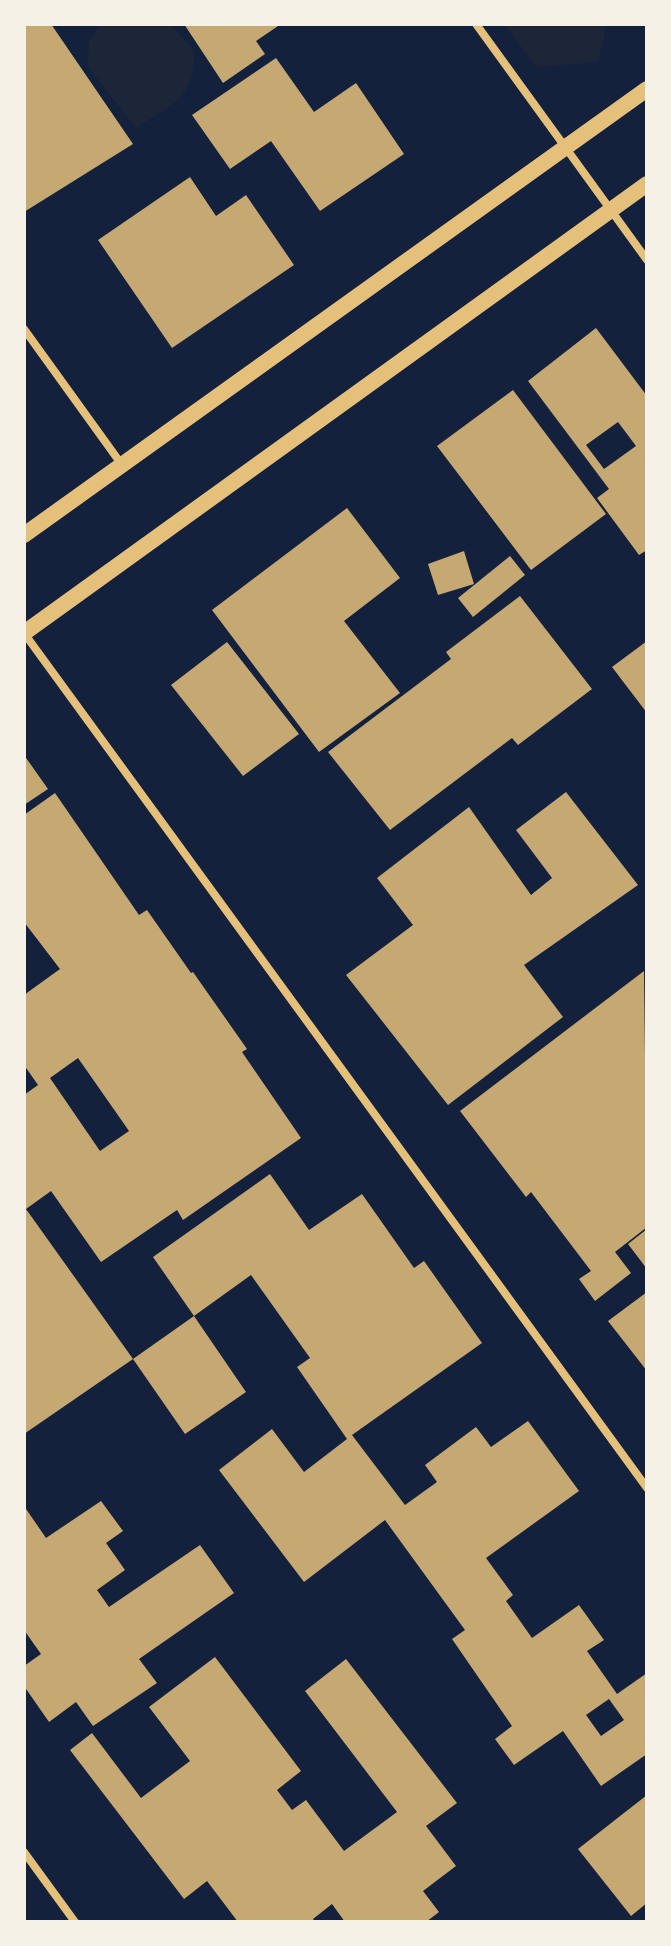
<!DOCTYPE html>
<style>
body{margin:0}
#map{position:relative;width:671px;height:1946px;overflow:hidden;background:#14213d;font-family:"Libre Baskerville",serif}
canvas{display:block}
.frame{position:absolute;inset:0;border:26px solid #f6f1e7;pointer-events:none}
</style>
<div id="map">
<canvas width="671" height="1946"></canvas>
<div class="frame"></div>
</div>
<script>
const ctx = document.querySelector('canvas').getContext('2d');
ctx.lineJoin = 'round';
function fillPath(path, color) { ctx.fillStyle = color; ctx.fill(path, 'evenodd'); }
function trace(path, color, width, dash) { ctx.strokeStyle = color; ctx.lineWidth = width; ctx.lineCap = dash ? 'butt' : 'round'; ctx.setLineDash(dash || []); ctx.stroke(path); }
const green = new Path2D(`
 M101,24H171L194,51C194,99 173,104 136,128L88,67L89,41Z
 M504,24H607L598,62L536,67Z`);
const building = new Path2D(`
 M24,24H51L133,144L24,212Z
 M184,24H281L256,41L265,54L223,83Z
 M276,58L314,112L356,83L404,154L320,211L271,141L230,169L192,115Z
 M190,177L216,216L246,195L294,265L172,348L98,240Z
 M596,328L647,396V550L639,555L597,498L609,489L528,381ZM618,422L636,446L604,469L586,445Z
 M513,390L606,514L531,570L437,446Z
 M347,508L400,578L344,621L400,693L319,752L212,610Z
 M464,551L474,584L438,595L428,564Z
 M510,556L525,575L473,617L458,598Z
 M520,596L592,689L518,745L512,738L390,830L328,752L451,659L446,652Z
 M647,641V713L612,667Z
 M227,642L299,734L243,776L171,685Z
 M24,755L48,789L24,805Z
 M566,792L638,885L524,965L563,1017L448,1105L346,975L413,925L377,878L469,807L531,895L552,878L516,830Z
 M55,793L139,915L147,910L191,973L193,972L247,1049L242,1052L301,1138L183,1220L177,1210L101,1262L51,1191L26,1209L133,1359L24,1434V1095L38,1085L24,1065V995L60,969L24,922V815ZM78,1058L129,1131L100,1151L50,1078Z
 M644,971L647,1227L615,1252L631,1273L595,1301L579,1279L591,1271L531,1192L526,1197L460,1111Z
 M270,1174L309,1230L362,1194L414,1268L424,1261L482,1343L352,1435L405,1505L437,1482L425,1465L476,1427L491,1447L528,1421L579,1491L486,1558L513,1595L506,1601L532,1638L579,1605L604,1640L587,1651L617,1694L647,1673V1754L601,1786L563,1731L514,1765L495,1739L512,1726L452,1639L465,1630L385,1520L304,1582L219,1470L272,1429L304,1472L347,1439L297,1367L310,1358L251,1275L194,1316L153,1257ZM609,1699L624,1720L601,1736L586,1715Z
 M647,1229V1269L628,1244Z
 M647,1292V1371L608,1321Z
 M194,1316L246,1392L185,1434L133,1359Z
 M101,1501L123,1531L106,1543L125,1570L97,1590L109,1607L200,1545L234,1593L139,1659L157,1683L93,1726L76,1702L49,1722L24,1686V1666L41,1654L24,1630V1506L46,1538Z
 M215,1657L301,1771L277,1790L292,1810L306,1800L344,1851L397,1812L305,1691L346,1659L457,1803L426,1826L456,1866L423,1891L439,1912L426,1922H345L332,1904L313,1919L315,1922H238L207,1881L184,1899L70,1750L92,1733L141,1798L190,1761L149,1707Z
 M647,1795V1903L631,1916L578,1849Z`);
const minor = new Path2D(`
 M476,24L647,260
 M24,329L122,465
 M24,633L647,1488
 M24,1852L75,1922`);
const secondary = new Path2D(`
 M24,535L647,89
 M24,633L647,184`);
fillPath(green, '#1d2539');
fillPath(building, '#c6a872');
trace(minor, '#e5c07b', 8);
trace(secondary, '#e5c07b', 16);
</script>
